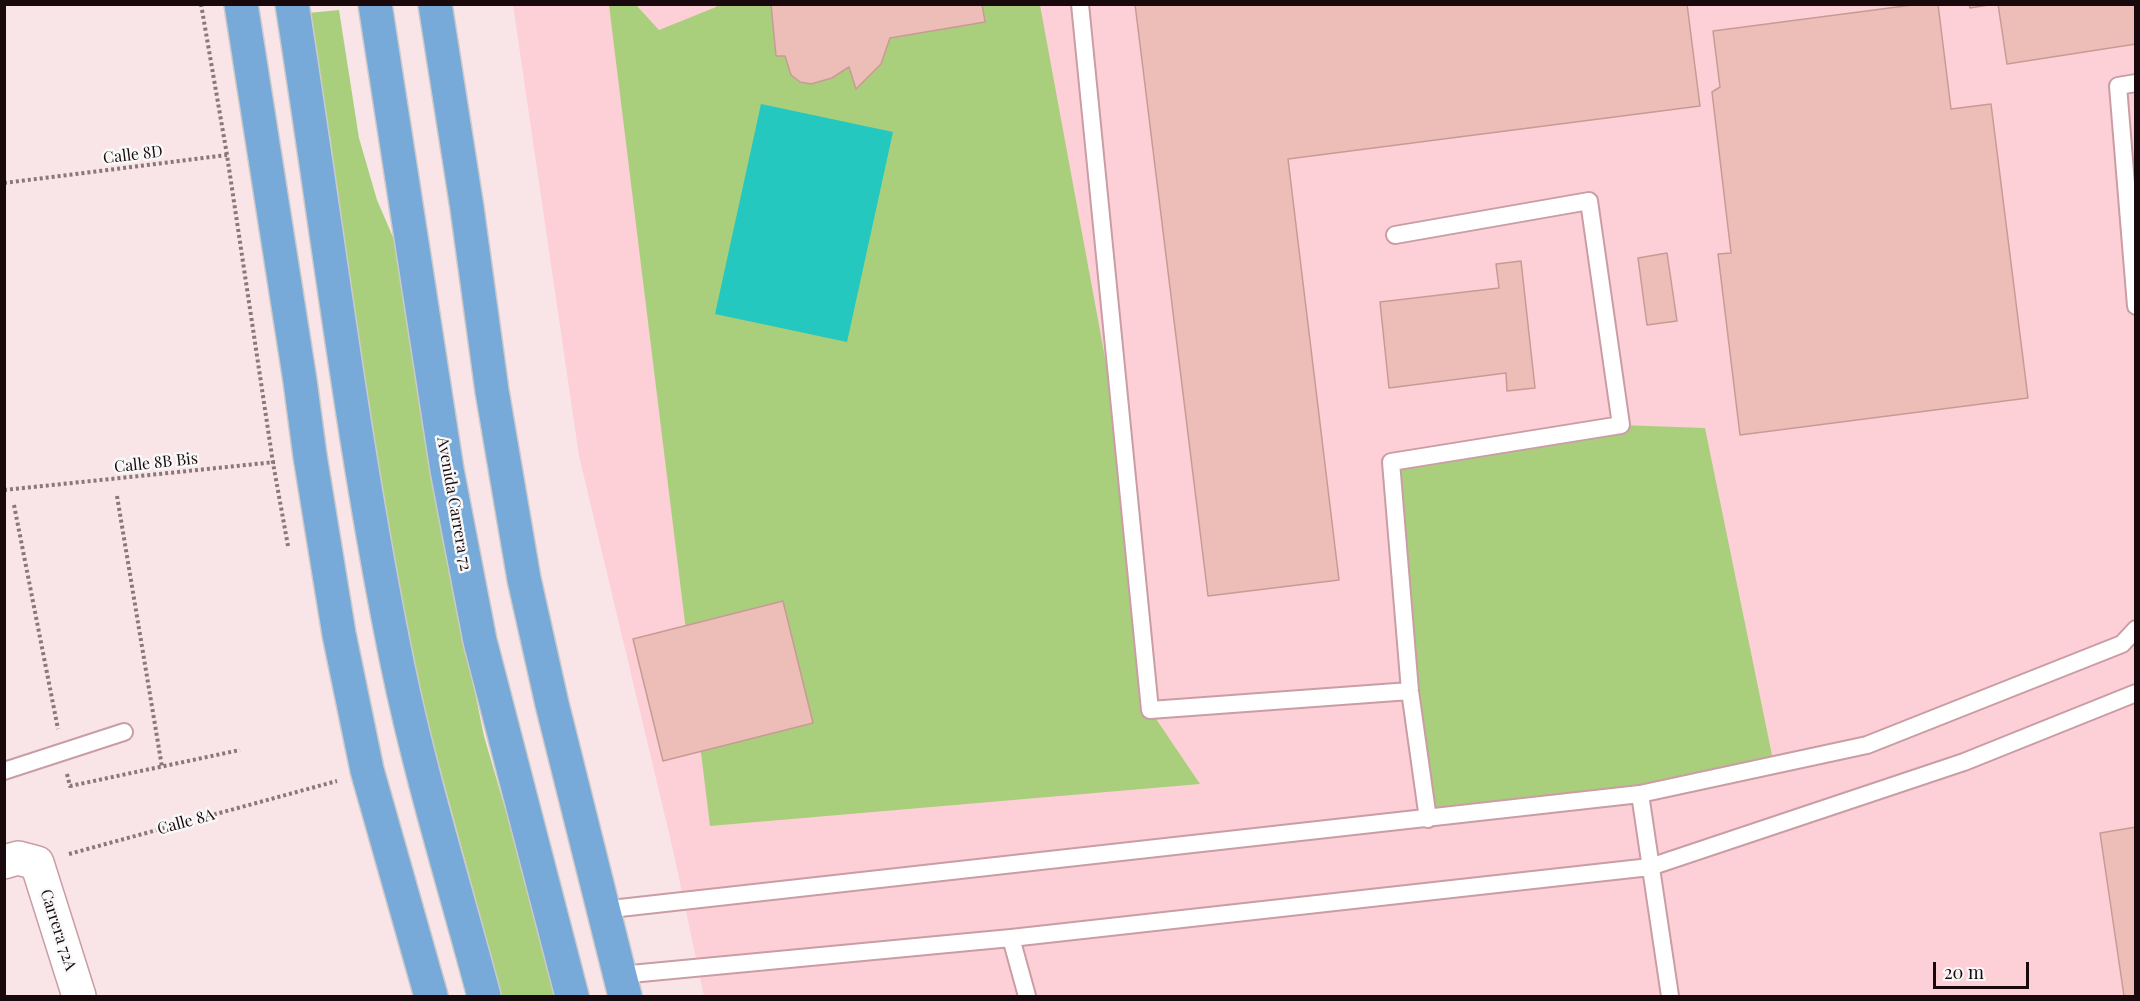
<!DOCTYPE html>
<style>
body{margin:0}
#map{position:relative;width:2140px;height:1001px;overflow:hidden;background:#f9e5e8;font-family:"Playfair Display",serif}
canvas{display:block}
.frame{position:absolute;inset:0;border:6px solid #19090c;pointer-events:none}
.scale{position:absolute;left:1933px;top:962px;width:96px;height:27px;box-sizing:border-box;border:3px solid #19090c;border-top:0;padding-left:8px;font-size:18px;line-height:21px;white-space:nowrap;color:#19090c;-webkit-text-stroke:4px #f8f8f8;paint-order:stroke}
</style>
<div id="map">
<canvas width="2140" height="1001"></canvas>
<div class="frame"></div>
<div class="scale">20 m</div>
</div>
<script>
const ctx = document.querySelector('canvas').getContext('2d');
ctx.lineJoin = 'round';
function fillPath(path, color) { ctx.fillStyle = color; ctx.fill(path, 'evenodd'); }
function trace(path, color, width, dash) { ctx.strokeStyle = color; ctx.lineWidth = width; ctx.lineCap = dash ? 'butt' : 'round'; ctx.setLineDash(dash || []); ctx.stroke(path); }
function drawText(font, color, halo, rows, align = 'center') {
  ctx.font = font + ' "Playfair Display",serif'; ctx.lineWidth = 5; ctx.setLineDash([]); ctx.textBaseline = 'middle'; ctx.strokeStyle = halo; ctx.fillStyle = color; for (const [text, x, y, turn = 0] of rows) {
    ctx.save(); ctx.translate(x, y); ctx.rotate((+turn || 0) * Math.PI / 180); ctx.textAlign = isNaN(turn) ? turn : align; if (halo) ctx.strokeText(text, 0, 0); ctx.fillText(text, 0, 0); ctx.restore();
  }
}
const built = new Path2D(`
 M513,5H2135V996H704L673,850L579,456Z`);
const green = new Path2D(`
 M609,5H636L659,30L716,7L718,5H1040L1127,477L1150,710L1200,784L710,826Z
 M339,10L359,138L377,200L396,244L421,411L453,586L484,736L530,894L557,996H502L429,728L393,580L366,409L331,143L308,13Z
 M1621,425L1705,428L1774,765L1428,819L1391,462Z`);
const water = new Path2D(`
 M761,104L893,132L847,342L715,314Z`);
const building = new Path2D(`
 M771,4H982L985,22L890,38L881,64L856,89L849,67L832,78L811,84L800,82L791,75L785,56H776Z
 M1135,4H1687L1700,106L1288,159L1339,580L1208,596Z
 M1920,4H1938L1951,109L1991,104L2028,398L1740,435L1718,254L1731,253L1712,92L1720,87L1713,31Z
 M1969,4H1995L1970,8Z
 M1998,4H2136V44L2007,64Z
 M1667,253L1677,321L1647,325L1638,258Z
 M1521,261L1535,388L1507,391L1506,373L1389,388L1380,302L1499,288L1496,264Z
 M783,601L813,723L663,761L633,639Z
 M2136,827V996H2124L2100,833Z`);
const path = new Path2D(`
 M201,4L227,155L273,463L288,546
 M4,183L227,155
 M4,490L275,462
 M117,496L162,767
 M14,505L58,729
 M67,774L70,786L240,750
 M69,854L337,781`);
const service = new Path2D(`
 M1080,4L1150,710L1410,691
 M2136,83L2118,86L2136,306
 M1395,235L1589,201L1621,425L1391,462L1410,691L1428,819
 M4,771L124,732
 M1640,794L1670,996
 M602,910L1640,794L1867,745L2122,644L2136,629
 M1011,938L1027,996
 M620,975L1011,938L1650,867L1964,762L2136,693`);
const minor = new Path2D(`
 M4,862L18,858L37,863L79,996`);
const trunk = new Path2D(`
 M241,4L300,381L310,456L339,634L367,770L431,996
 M292,4C327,225 353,448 398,667C421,778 455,887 484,996
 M375,4L447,470L480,641L572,996
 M435,4L467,208L492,391L524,579L552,704L625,996`);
const streetNames = [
 ["Calle 8D",133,155,-7],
 ["Calle 8B Bis",156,463,-6],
 ["Avenida Carrera 72",454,504,80],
 ["Calle 8A",186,822,-15],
 ["Carrera 72A",58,930,72]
];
fillPath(built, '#fdd0d7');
fillPath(green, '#aacf7c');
fillPath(water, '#25c8be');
fillPath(building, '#ecbeb7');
trace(building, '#c79b94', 1.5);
trace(service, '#ca9da4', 20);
trace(minor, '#ca9da4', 36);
trace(trunk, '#ccc9ca', 36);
trace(path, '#89777a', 4, [3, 3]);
trace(service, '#fff', 16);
trace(minor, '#fff', 33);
trace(trunk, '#77aad8', 33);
drawText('16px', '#19090c', '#f8f8f8', streetNames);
</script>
